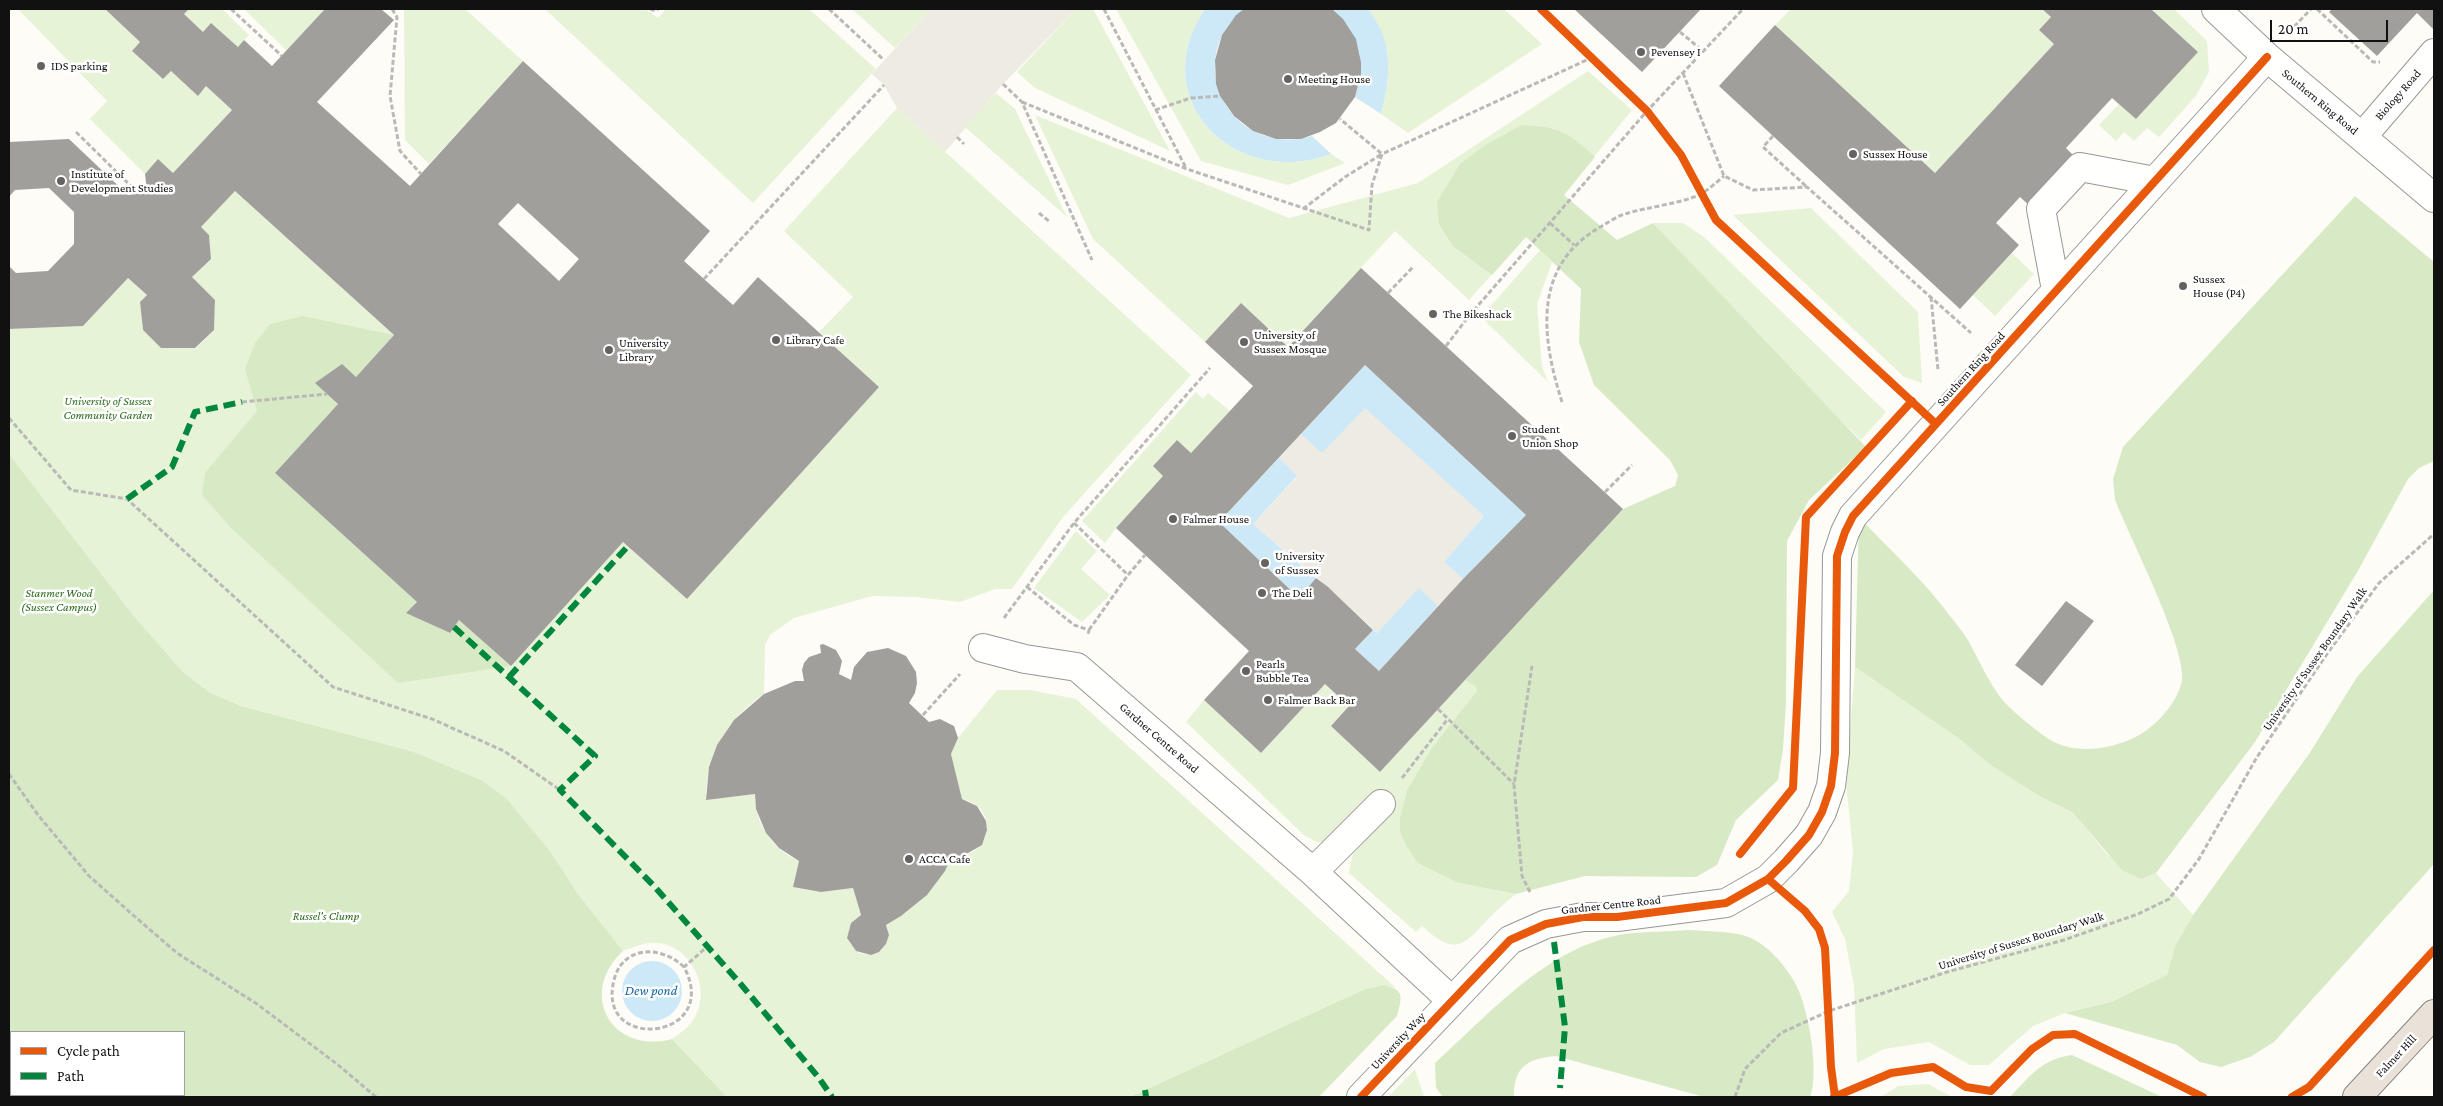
<!DOCTYPE html>
<style>
body{margin:0}
#map{position:relative;width:2443px;height:1106px;overflow:hidden;background:#fdfcf7;font-family:"Crimson Pro",serif}
canvas{display:block}
.frame{position:absolute;inset:0;border:10px solid #111;pointer-events:none}
.legend{position:absolute;left:10px;top:1031px;width:175px;height:65px;box-sizing:border-box;background:#fff;border:1px solid #a0a0a0;margin:0;padding:6px 9px;list-style:none;font-size:15px;color:#111}
.legend li{display:flex;align-items:center;gap:10px;height:25px}
.legend b{width:25px;border:1px solid #a0a0a0}
.scale{position:absolute;left:2270px;top:20px;width:118px;height:22px;box-sizing:border-box;border:2px solid #111;border-top:0;padding-left:6px;font-size:15px;line-height:18px;white-space:nowrap;color:#111;-webkit-text-stroke:4px #fff;paint-order:stroke}
</style>
<div id="map">
<canvas width="2443" height="1106"></canvas>
<div class="frame"></div>
<ul class="legend">
<li><b style="height:6px;background:#e8590c"></b>Cycle path</li>
<li><b style="height:6px;background:#00873e"></b>Path</li>
</ul>
<div class="scale">20 m</div>
</div>
<script>
const ctx = document.querySelector('canvas').getContext('2d');
ctx.lineJoin = 'round';
function fillPath(path, color) { ctx.fillStyle = color; ctx.fill(path, 'evenodd'); }
function trace(path, color, width, dash) { ctx.strokeStyle = color; ctx.lineWidth = width; ctx.lineCap = dash ? 'butt' : 'round'; ctx.setLineDash(dash || []); ctx.stroke(path); }
function drawText(font, color, halo, rows, align = 'center') {
  ctx.font = font + ' "Crimson Pro",serif'; ctx.lineWidth = 5; ctx.setLineDash([]); ctx.textBaseline = 'middle'; ctx.strokeStyle = halo; ctx.fillStyle = color; for (const [text, x, y, turn = 0] of rows) {
    ctx.save(); ctx.translate(x, y); ctx.rotate((+turn || 0) * Math.PI / 180); ctx.textAlign = isNaN(turn) ? turn : align; if (halo) ctx.strokeText(text, 0, 0); ctx.fillText(text, 0, 0); ctx.restore();
  }
}
const green = new Path2D(`
 M18,9H105L140,42L132,51L163,79L171,71L198,95L206,86L232,110L173,173L158,159L145,174L90,119L107,101Z
 M189,9H222L249,35L238,47L212,24L203,32L184,14Z
 M244,9H325L287,51Z
 M404,9H465L523,61L429,164L405,140Z
 M545,9H645L658,18L666,9H809L876,69L753,203Z
 M852,9H931L895,48Z
 M1076,9H1093L1170,151L1035,88L1017,72Z
 M1116,9H1205C1144,99 1235,190 1331,154L1345,163L1288,185L1201,161Z
 M1368,9H1504L1542,44L1408,133L1381,114C1391,77 1394,42 1368,9Z
 M1791,9H2042L2051,17L2039,30L2054,44L1935,173L1775,25Z
 M2151,9H2174L2207,41L2209,72L2195,97L2159,137L2147,128L2134,141L2124,132L2116,141L2099,125L2119,104L2136,119L2198,52Z
 M1588,71L1632,110L1563,195L1469,300L1395,231L1288,347L1241,303L1205,342L1093,239L1035,115L1289,218L1418,183Z
 M996,93L1015,109L1067,217L965,127Z
 M897,108L1191,375L1063,517L1012,589H995L960,602L915,597L872,596L794,618L770,635L765,645L764,694C727,719 706,755 706,799L755,794C755,824 772,849 799,861L793,887L821,892L853,888L861,915L851,923L847,938L856,951C875,962 895,945 886,925C916,908 937,887 952,856C993,859 1000,806 962,799L951,754L958,738L997,690H1030L1076,699L1396,988L1384,985L1365,989L1130,1097H727L672,1039C682,1032 691,1026 696,1015C712,983 686,939 649,943C640,944 631,948 623,951L578,894L550,851L508,800L411,751L241,706L209,692L183,672L133,615L9,454V329L83,326L128,278L147,295L140,302L143,330L161,348H196L214,330L215,300L192,277L211,258L209,235L201,227L235,191L394,335L356,377L342,365L316,383L338,404L275,473L417,602L407,613L449,633L459,620L623,542L687,599L879,387L819,332L853,297L784,231Z
 M1811,208L1918,312L1922,383L1904,377L1733,215Z
 M1653,223H1683L1704,237L1886,412L1861,440L1809,389Z
 M1540,250L1552,262L1537,304L1542,367L1548,382L1481,317Z
 M2012,253L2034,274L1995,316L1973,295Z
 M1196,392L1203,399L1208,393L1230,411L1191,453L1177,440L1153,466L1163,476L1116,528L1105,543L1082,521Z
 M1076,531L1097,551L1081,569L1110,595L1082,622L1034,588Z
 M1855,667L1961,740L1989,764L2041,797L2072,812L2107,854L2142,879L2156,873L2193,915L2175,946L2167,975L2111,1002L2065,1013L2033,1026L1989,1065H1970L1929,1042L1884,1049L1857,1063L1854,986L1845,939L1832,912L1849,891L1853,852L1846,782Z
 M1465,680L1476,687L1478,691L1431,749L1407,790L1400,817L1459,883L1516,894C1507,901 1498,909 1490,917C1463,946 1456,957 1422,926L1416,932L1349,873L1353,854L1395,807L1379,793L1327,842H1317L1305,836L1186,722L1204,700L1261,753L1325,684L1349,706L1331,726L1380,772Z
 M1415,1069L1424,1097H1388Z
 M1928,1084L1952,1097H1881L1898,1086Z`);
const forest = new Path2D(`
 M1522,125C1560,127 1568,132 1595,157L1564,195L1617,240L1653,223L1866,447L1809,500L1787,541L1786,703L1783,749L1778,780L1736,820L1717,865L1696,877L1585,876L1516,894L1459,883L1418,863L1407,847L1400,832V817L1407,790L1431,749L1477,691L1476,687L1465,680L1623,509L1675,486L1678,475L1670,460L1594,385L1579,342L1581,289L1526,237L1492,275L1453,246L1439,224L1437,202L1460,164L1487,144Z
 M2355,196L2434,262V461L2419,468L2408,479L2359,569L2255,742L2156,873L2142,879L2123,871L2072,812L2041,797L1989,764L1961,740L1855,667L1859,517C1887,547 1919,576 1944,608C1952,619 1962,630 1969,642C1979,660 1988,681 2001,698C2008,708 2038,732 2049,739C2072,754 2105,750 2129,740C2151,732 2178,704 2182,680C2186,646 2130,538 2115,500L2113,479L2123,447Z
 M302,316L394,335L356,377L342,365L316,383L338,404L275,473L417,602L407,613L449,633L459,620L511,666L398,683L231,528L202,495L205,473L257,411L245,369L255,343L270,324Z
 M9,454L133,615L183,672L209,692L241,706L411,751L481,780L508,800L550,851L578,894L623,951C577,994 612,1055 672,1039L727,1097H9ZM184,1032V1095H11V1032Z
 M2434,590V864L2274,1042L2250,1057L2221,1067L2200,1062L2177,1045L2065,1013L2111,1002L2167,975L2175,946L2193,915L2309,754L2357,677Z
 M1690,930C1710,932 1737,930 1755,940C1771,949 1785,966 1794,981C1808,1004 1820,1072 1810,1097H1704L1556,1056C1527,1059 1514,1066 1514,1097H1443L1436,1088L1435,1063C1491,1013 1547,946 1625,934C1646,931 1669,932 1690,930Z
 M1384,985C1405,990 1402,997 1397,1016L1319,1097H1130L1365,989Z
 M2072,1055L2162,1097H2010C2030,1076 2042,1059 2072,1055Z`);
const plaza = new Path2D(`
 M931,9H1076L1003,84L945,152L897,108L884,85L872,74Z
 M1365,407L1484,516L1444,562L1463,579L1451,593L1438,606L1419,589L1377,633L1327,586L1253,524L1297,477L1279,458L1301,434L1322,452Z`);
const water = new Path2D(`
 M1205,9H1244C1179,62 1232,159 1312,136L1331,154C1235,190 1144,99 1205,9Z
 M1332,9H1368C1394,41 1391,77 1381,114L1355,97C1368,61 1359,34 1332,9Z
 M1365,365L1526,515L1463,579L1444,562L1484,516L1365,408L1322,453L1301,434Z
 M1279,458L1297,476L1253,524L1316,578L1299,598L1219,522Z
 M1419,588L1438,606L1379,671L1355,649L1373,630L1377,633Z
 M622 991a30 30 0 1 1 60 0a30 30 0 1 1-60 0Z`);
const building = new Path2D(`
 M105,9H189L184,14L203,32L211,23L238,47L244,40L272,66L325,9H381L394,20L317,102L410,186L523,61L710,231L684,261L704,279L733,305L758,277L879,387L687,599L623,542L511,666L459,620L450,633L406,613L417,602L275,473L338,404L315,383L342,364L356,377L394,335L235,191L201,227L209,235L211,259L192,277L215,300L214,330L195,348H161L143,330L140,302L147,295L128,278L83,326L9,329V266L16,273L48,271L74,244V212L49,188L15,190L9,197V142L69,139L128,195L147,191L145,174L158,159L173,173L232,110L206,86L198,96L171,71L163,79L132,51L140,42ZM518,203L579,259L559,281L498,224Z
 M1244,9H1332L1343,19L1356,39L1361,62V74L1355,97L1336,123L1320,132L1301,139H1276L1253,131L1234,116L1220,96L1216,84L1215,60L1222,35L1236,15Z
 M1574,9H1701L1642,72Z
 M2042,9H2151L2198,52L2136,119L2112,98L2066,148L2078,160L2033,209L2020,197L1996,223L2019,245L1960,309L1719,86L1775,25L1935,173L2054,44L2039,30L2051,17Z
 M2332,9H2434V30L2417,13L2377,56L2329,12Z
 M1361,268L1623,509L1380,772L1331,726L1349,706L1325,684L1261,753L1204,700L1249,651L1116,528L1163,476L1153,466L1177,440L1191,453L1253,386L1205,342L1241,303L1288,347ZM1365,365L1526,515L1463,579L1379,671L1355,649L1373,630L1327,586L1316,578L1299,598L1219,522Z
 M2066,601L2094,621L2042,686L2015,665Z
 M823,644L836,650L842,661L839,674L851,680L854,667L867,652L888,648L906,656L916,672L917,683L915,693L909,703L929,722L940,719L954,726L958,738L951,754L962,799L977,806L986,821L987,830L982,845L963,856H952L945,871L927,895L901,916L886,925L889,935L886,944L879,952L871,955L856,951L847,938L851,923L861,915L853,888L821,892L793,887L799,861L779,848L766,833L756,809L755,794L706,800L709,767L717,745L734,720L764,694L795,681H804L802,670L804,663L809,657L821,653L820,645Z`);
const path = new Path2D(`
 M231,9L282,56
 M392,9L397,17L390,96L400,151L421,174
 M650,9L656,11L658,9
 M829,9L884,60
 M1104,9L1186,168
 M2317,9L2373,62H2380
 M1680,32L1703,51
 M2289,32L2311,9
 M1683,73L1724,176L1753,190L1807,187L1971,333
 M1003,84L1022,102L1092,260
 M1022,102L1187,169L1369,230L1372,185L1382,154L1591,58
 M1155,110L1191,98L1220,96
 M76,132L138,193
 M1773,136L1763,147L1807,187
 M957,137L964,144
 M1303,209L1345,177L1382,154L1340,119
 M1039,213L1050,222
 M1550,223L1574,245
 M704,279L884,85
 M1388,293L1413,267
 M1931,297L1938,370
 M1446,346L1468,317L1647,111L1743,9
 M242,402L327,394
 M1562,402C1541,336 1532,265 1602,226C1609,222 1617,216 1625,214C1646,207 1686,203 1703,193C1710,188 1717,182 1724,176
 M9,418L71,490L127,499L333,687L432,719L504,751L560,790
 M1605,492L1632,465
 M1074,523L1128,575L1145,555
 M1027,587L1074,625L1089,630L1088,635
 M1004,618L1074,523L1210,368
 M1089,630L1128,575
 M1438,709L1514,784
 M923,715L960,674
 M9,774L38,815L89,876L133,915L177,953L257,1004L337,1064L376,1097
 M1402,778L1447,720
 M1530,892L1522,876L1514,785L1532,666
 M684,967C661,945 623,945 614,980C595,1054 723,1040 684,967L708,946
 M1735,1097L1745,1069L1781,1033L1829,1011L1947,972L2064,940L2138,914L2169,899L2199,859L2257,757L2327,654L2379,583L2434,534`);
const minor = new Path2D(`
 M2216,9L2267,57L2434,198
 M2362,137L2434,53
 M2056,290L2041,209L2080,167L2155,181
 M983,648L1025,659L1077,667L1313,872L1452,1001
 M1313,872L1381,804
 M1361,1097L1510,940L1546,924L1583,917H1617L1726,903L1768,879L1786,861L1809,835L1822,812L1831,786L1835,753L1837,556L1845,532L1853,516L2267,57`);
const highway = new Path2D(`
 M2357,1097L2434,1014`);
const quiet = new Path2D(`
 M127,499L172,467L195,412L242,402
 M454,627L595,756L560,790L653,885L739,982L819,1078L832,1097
 M509,677L628,546
 M1554,942L1565,1027L1560,1088
 M1145,1090L1146,1097`);
const cycleway = new Path2D(`
 M1541,9L1647,111L1681,155L1716,220L1936,424
 M1740,854L1793,788L1806,517L1912,401
 M1768,879L1805,911L1819,929L1825,948L1831,1067L1835,1097
 M1361,1097L1510,940L1546,924L1583,917H1617L1726,903L1768,879L1786,861L1809,835L1822,812L1831,786L1835,753L1837,556L1845,532L1853,516L2267,57
 M1834,1097L1891,1073L1933,1067L1966,1087L1991,1091L2032,1049L2053,1035L2075,1034L2203,1097
 M2292,1097L2309,1087L2434,950`);
const markers = [
 [1641,52,5,"#646362"],
 [41,66,5,"#646362"],
 [1288,79,5,"#646362"],
 [1853,154,5,"#646362"],
 [61,181,5,"#646362"],
 [2183,286,5,"#646362"],
 [1433,314,5,"#646362"],
 [776,340,5,"#646362"],
 [1244,342,5,"#646362"],
 [609,350,5,"#646362"],
 [1512,436,5,"#646362"],
 [1173,519,5,"#646362"],
 [1265,563,5,"#646362"],
 [1262,593,5,"#646362"],
 [1246,671,5,"#646362"],
 [1268,700,5,"#646362"],
 [909,859,5,"#646362"]
];
const poiNames = [
 ["Pevensey I",1651,52],
 ["IDS parking",51,66],
 ["Meeting House",1298,79],
 ["Sussex House",1863,154],
 ["Institute of",71,174],
 ["Development Studies",71,188],
 ["Sussex",2193,279],
 ["House (P4)",2193,293],
 ["The Bikeshack",1443,314],
 ["University of",1254,335],
 ["Sussex Mosque",1254,349],
 ["Library Cafe",786,340],
 ["University",619,343],
 ["Library",619,357],
 ["Student",1522,429],
 ["Union Shop",1522,443],
 ["Falmer House",1183,519],
 ["University",1275,556],
 ["of Sussex",1275,570],
 ["The Deli",1272,593],
 ["Pearls",1256,664],
 ["Bubble Tea",1256,678],
 ["Falmer Back Bar",1278,700],
 ["ACCA Cafe",919,859]
];
const streetNames = [
 ["Biology Road",2398,95,-49],
 ["Southern Ring Road",2320,102,40],
 ["Southern Ring Road",1971,369,-48],
 ["University of Sussex Boundary Walk",2315,659,-55],
 ["Gardner Centre Road",1159,738,41],
 ["Gardner Centre Road",1611,905,-6],
 ["University of Sussex Boundary Walk",2021,941,-17],
 ["University Way",1398,1041,-47],
 ["Falmer Hill",2396,1056,-47]
];
const parkNames = [
 ["University of Sussex",108,401],
 ["Community Garden",108,415],
 ["Stanmer Wood",59,593],
 ["(Sussex Campus)",59,607],
 ["Russel's Clump",326,916]
];
const waterNames = [
 ["Dew pond",651,991]
];
fillPath(green, '#e7f3d7');
fillPath(forest, '#d8eac5');
fillPath(plaza, '#edebe2');
fillPath(water, '#cde8f7');
fillPath(building, '#a19f9c');
trace(minor, '#979795', 30);
trace(highway, '#858482', 30);
trace(path, '#b9b9b8', 3, [5, 2.5]);
trace(minor, '#fffffe', 28);
trace(highway, '#eae1d8', 28);
trace(quiet, '#00873e', 6, [12, 6]);
trace(cycleway, '#e8590c', 8);
for (const [x, y, r, color] of markers) { const dot = new Path2D(); dot.arc(x, y, r, 0, 2 * Math.PI); ctx.fillStyle = color; ctx.fill(dot); trace(dot, '#fff', 2); }
drawText('12px', '#111', '#fff', poiNames, 'left');
drawText('12px', '#111', '#fff', streetNames);
drawText('italic 12px', '#2f6b1f', '#fff', parkNames);
drawText('italic 14px', '#1768a6', '#fff', waterNames);
</script>
